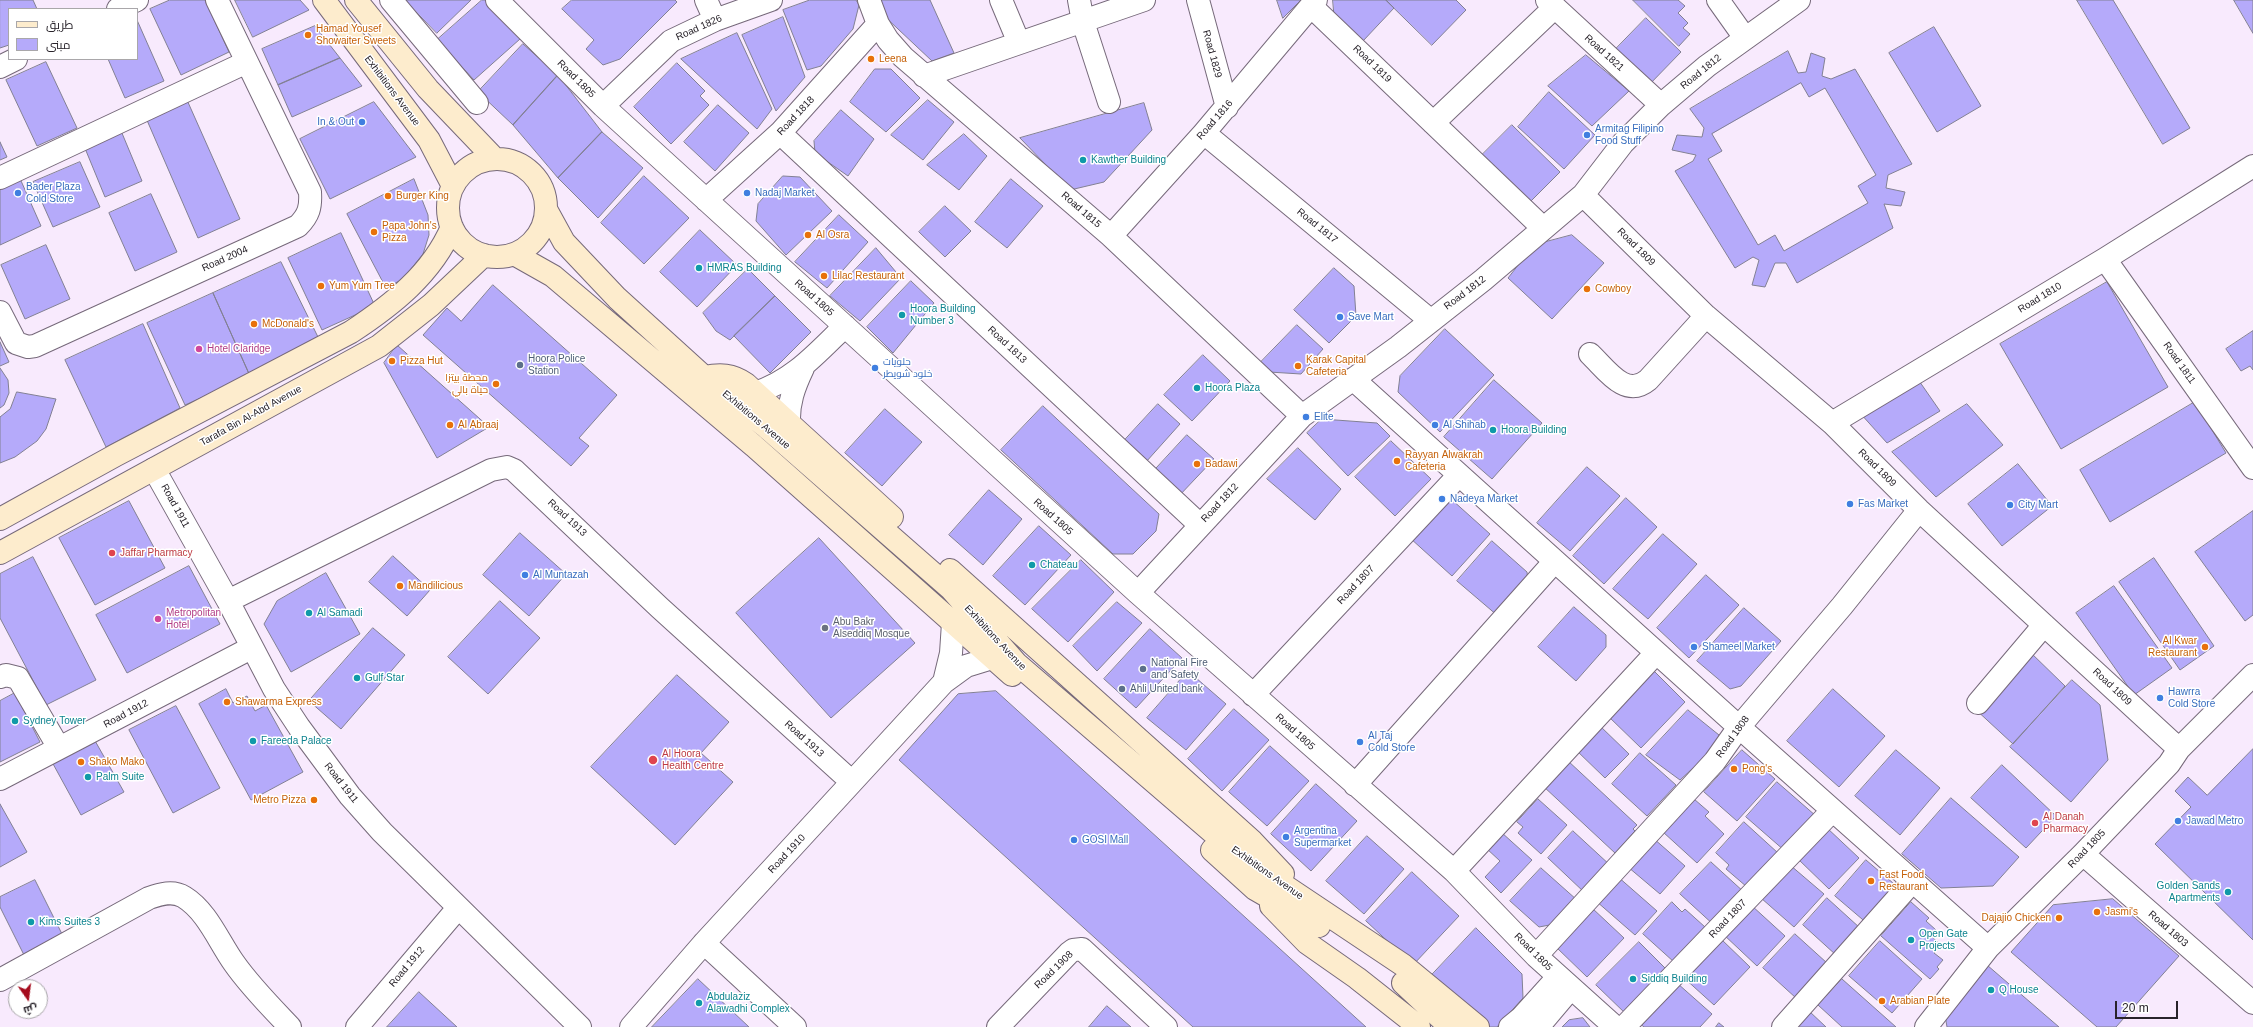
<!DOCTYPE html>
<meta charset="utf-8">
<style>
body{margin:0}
#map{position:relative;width:2253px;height:1027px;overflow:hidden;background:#f8eafd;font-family:Arial,Cairo,sans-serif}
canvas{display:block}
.legend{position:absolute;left:8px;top:8px;width:130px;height:52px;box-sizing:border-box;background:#fff;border:1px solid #a9a7aa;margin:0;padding:5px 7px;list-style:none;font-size:12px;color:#28232a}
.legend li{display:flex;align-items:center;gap:8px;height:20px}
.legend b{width:20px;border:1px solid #a9a7aa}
.north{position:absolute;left:8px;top:979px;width:40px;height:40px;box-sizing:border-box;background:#fff;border:1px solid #a9a7aa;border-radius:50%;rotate:166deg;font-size:11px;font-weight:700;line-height:16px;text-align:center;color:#28232a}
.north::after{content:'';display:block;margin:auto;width:14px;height:18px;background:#a50b1d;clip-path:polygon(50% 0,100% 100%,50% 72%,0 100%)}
.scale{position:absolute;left:2115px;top:1001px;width:63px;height:18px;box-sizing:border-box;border:2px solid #28232a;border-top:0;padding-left:5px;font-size:12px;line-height:14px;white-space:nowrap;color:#28232a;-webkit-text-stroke:3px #fff;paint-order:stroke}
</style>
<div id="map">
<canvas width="2253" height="1027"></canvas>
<ul class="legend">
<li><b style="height:5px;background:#fdeccd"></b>طريق</li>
<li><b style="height:11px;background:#b5aafa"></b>مبنى</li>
</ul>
<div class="north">ش</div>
<div class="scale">20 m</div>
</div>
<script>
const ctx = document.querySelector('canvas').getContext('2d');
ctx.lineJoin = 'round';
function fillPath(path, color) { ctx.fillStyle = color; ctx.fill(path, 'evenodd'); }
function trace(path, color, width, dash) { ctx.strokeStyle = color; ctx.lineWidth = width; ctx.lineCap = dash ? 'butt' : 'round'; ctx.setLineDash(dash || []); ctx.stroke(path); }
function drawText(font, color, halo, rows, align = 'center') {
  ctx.font = font + ' Arial,Cairo,sans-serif'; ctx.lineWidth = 3; ctx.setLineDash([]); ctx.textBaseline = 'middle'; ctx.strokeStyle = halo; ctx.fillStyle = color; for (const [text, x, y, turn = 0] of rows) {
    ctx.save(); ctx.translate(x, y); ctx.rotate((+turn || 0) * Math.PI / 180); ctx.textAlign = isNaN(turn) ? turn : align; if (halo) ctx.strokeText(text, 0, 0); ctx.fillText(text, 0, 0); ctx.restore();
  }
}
const building = new Path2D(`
 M0,0H33L37,9H9V45L0,48Z
 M170,0H205L229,52L181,75L150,9Z
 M235,0H300L309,10L253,37Z
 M405,0H471L437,33Z
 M482,0H485L520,39L474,80L437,40Z
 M572,0H675L677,2L620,59L603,65L586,49L594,40L562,9Z
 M810,0H856L859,5L853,29L821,66L807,70L783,10Z
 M876,0H930L954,53L932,61L881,13Z
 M1277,0H1301L1283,18Z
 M1333,0H1386L1394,8L1363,41L1334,13Z
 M1386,0H1456L1466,10L1432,45Z
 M1633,0H1678L1685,6L1678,13L1688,23L1683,28L1690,34L1679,46Z
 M2077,0H2113L2190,128L2163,144Z
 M2234,0H2253V33Z
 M783,17L805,77L776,111L742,35Z
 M1646,18L1681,52L1646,88L1611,54Z
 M137,20L164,81L125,98L108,59H137Z
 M315,26L340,58L278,85L262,49Z
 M1934,27L1981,106L1937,132L1889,53Z
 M737,33L772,109L757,129L681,59Z
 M523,44L558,75L513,125L478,92Z
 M1788,51L1798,73L1806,72L1811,53L1825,58L1822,76L1831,79L1855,69L1912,164L1888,175L1886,188L1905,192L1901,206L1884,204L1893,228L1797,283L1786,263H1775L1765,287L1752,285L1759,260L1753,257L1735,268L1675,171L1693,161L1696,155L1672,150L1677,135L1702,137L1704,128L1690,109ZM1801,83L1809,97L1825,88L1876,175L1858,186L1868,203L1784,251L1775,235L1758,245L1708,159L1722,151L1712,134Z
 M1586,55L1629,91L1592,126L1548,86Z
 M340,58L362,86L292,117L278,85Z
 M46,62L77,128L37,146L6,80Z
 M677,63L705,91L700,96L709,105L671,144L634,107Z
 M875,69H891L920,98L886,132L850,102Z
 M558,75L602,132L558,178L513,125Z
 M1549,92L1595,135L1564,169L1518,127Z
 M187,100L240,219L198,238L146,118Z
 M928,100L954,122L923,160L891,135Z
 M374,102L416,157L330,199L300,139Z
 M1144,103L1152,130L1104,182L1070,190L1020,138Z
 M718,105L749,133L715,171L684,142Z
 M841,110L874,139L848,176L815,153L814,141Z
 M1512,125L1560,172L1528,204L1480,157Z
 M119,126L142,181L105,197L82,141Z
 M602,132L643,168L598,218L558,178Z
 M964,134L987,156L959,190L927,165Z
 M0,142L7,157L0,160Z
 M80,162L100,207L53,227L33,182Z
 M18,174L41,226L0,245V182Z
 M644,176L689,218L644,264L601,223Z
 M783,176L800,177L832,211L786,255L756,221L758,204Z
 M414,179L428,215L429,235L423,254L403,279L386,288L347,214Z
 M1011,179L1043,206L1007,248L975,222Z
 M151,194L177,252L135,271L109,213Z
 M945,206L971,231L945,257L919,232Z
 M839,215L868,242L827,288L795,262Z
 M700,230L737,265L697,307L660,272Z
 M341,233L375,306L322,330L288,258Z
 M1572,235L1604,263L1552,319L1508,278L1534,245Z
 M46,245L70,299L25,319L1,265Z
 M876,248L901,278L860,321L830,296Z
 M281,262L318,337L250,376L213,293Z
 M1334,268L1354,286L1356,316L1329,343L1294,310Z
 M748,269L775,296L730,340L716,331L703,313Z
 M911,281L934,303L893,353L867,327Z
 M2107,282L2168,387L2061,449L2000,344Z
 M493,285L617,395L579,438L589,446L571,466L423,335L447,308L461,321Z
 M213,293L250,376L185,405L147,323Z
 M775,296L811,332L770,373L734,336Z
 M143,324L180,408L106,447L65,360Z
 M1297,325L1323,349L1301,374L1269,372L1260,363Z
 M1445,329L1494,375L1440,432L1398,392L1400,376Z
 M2253,331V370L2250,366L2241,371L2226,349Z
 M0,342L9,362L0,366Z
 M397,345L489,427L437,458L384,363Z
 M1203,355L1230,381L1192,421L1164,395Z
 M0,368L8,380L9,393L4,405L0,408Z
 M1915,375L1940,411L1887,443L1860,413Z
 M1494,380L1542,423L1492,479L1444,437Z
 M17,392L56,399L46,429L37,441L15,457L0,463V417L10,409Z
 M2195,402L2226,453L2110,522L2080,470Z
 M1158,404L1180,424L1146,462L1123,442Z
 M1967,404L2003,445L1936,497L1892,452Z
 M1043,406L1159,514L1156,531L1133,554H1113L1001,450Z
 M885,409L922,442L882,486L845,453Z
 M1322,419L1377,423L1390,436L1348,476L1307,433Z
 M1187,435L1214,459L1178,497L1152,473Z
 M1391,441L1431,479L1395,516L1355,477Z
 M1298,448L1341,489L1315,520L1267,479Z
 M2018,464L2052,506L2002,546L1968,504Z
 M1587,467L1620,496L1570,551L1537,523Z
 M989,490L1022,519L983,565L949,535Z
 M1626,498L1657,527L1604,584L1573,556Z
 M1451,499L1490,534L1452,576L1410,538Z
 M129,501L165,568L95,605L59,538Z
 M2253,511V615L2245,621L2195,552Z
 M1039,526L1071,555L1025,605L993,576Z
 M520,533L566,574L529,616L483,575Z
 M1663,534L1697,564L1648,619L1613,589Z
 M819,538L915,643L831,718L736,613Z
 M1492,541L1527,572L1528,581L1498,616L1457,581Z
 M393,556L430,590L407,616L369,582Z
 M33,557L96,680L46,705L0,618V574Z
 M2154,558L2214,646L2180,670L2119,582Z
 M1081,560L1114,592L1068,642L1032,609Z
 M189,566L220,624L127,673L96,615Z
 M326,573L360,634L291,672L264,624L277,601Z
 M1706,575L1739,605L1689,658L1657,628Z
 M2114,586L2172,668L2134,695L2076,613Z
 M500,601L540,638L488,694L448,657Z
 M1117,602L1142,623L1097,671L1073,646Z
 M1574,607L1606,635V647L1576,681L1538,647Z
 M1744,608L1781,641L1741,686L1730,689L1697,661Z
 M373,628L405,655L341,729L309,701Z
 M1150,629L1182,658L1136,708L1104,679Z
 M2029,651L2065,686L2013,744L1974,708Z
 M1188,671L1226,704L1186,750L1147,718Z
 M1655,672L1685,702L1641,748L1608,716L1645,674Z
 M677,675L729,722L701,753L733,782L675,845L591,767Z
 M2072,680L2100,705L2108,760L2071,802L2010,747Z
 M226,689L233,703L247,696L255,711L266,705L303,772L251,800L199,704Z
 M1833,689L1885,736L1839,787L1787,741Z
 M996,691L1366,1027H1193L899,760L958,694Z
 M15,693L40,742L0,762V701Z
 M176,706L220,788L173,813L129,730Z
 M1234,709L1269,740L1222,791L1188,759Z
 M1688,710L1719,735L1718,745L1680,780L1646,755Z
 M1599,725L1629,754L1605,778L1575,749Z
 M94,739L124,792L81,815L52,762Z
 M1270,746L1309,781L1267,826L1229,792Z
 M2253,749V940L2155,844L2191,807L2175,791L2188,777L2207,795Z
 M1742,750L1775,779L1737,821L1704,792Z
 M1896,750L1940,788L1900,835L1855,796Z
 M1640,753L1676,785L1647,816L1612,784Z
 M1567,760L1637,825L1633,829L1635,831L1615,853L1543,786Z
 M2002,765L2056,816L2026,848L1971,798Z
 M1777,782L1816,816L1785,851L1746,817Z
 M1316,784L1357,821L1311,871L1271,834Z
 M1951,798L2019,857L1993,886L1941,888L1902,854Z
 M1538,799L1567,825L1541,854L1518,833L1523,827L1517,822Z
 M1694,799L1709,812L1705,816L1724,834L1697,863L1663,832Z
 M0,804L27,852L0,867Z
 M1744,822L1778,853L1747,887L1726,869L1729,865L1716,853Z
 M1826,827L1859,858L1829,889L1797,858Z
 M1573,831L1611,866L1585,893L1548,858Z
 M1501,832L1532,860L1501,893L1485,877L1500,861L1486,848Z
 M1367,836L1404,869L1364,914L1326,881Z
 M1653,838L1685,866L1660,894L1628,867Z
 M1866,860L1900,889L1869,925L1835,896Z
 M1711,862L1745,893L1715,926L1680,894Z
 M1790,865L1824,894L1794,927L1761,898Z
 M1541,868L1577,900L1555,924L1539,927L1510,901Z
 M1412,872L1459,916L1413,965L1366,921Z
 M1617,876L1657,911L1635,935L1596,901Z
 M35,880L63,936L24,955L0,907V897Z
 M1827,898L1860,928L1836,955L1803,925Z
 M2113,899L2179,956L2116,1027H2097L2011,952L2053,905Z
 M1672,902L1682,912L1685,909L1705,927L1674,962L1643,934Z
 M1911,902L1929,918L1926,921L1936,930L1931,936L1941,945L1934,953L1943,960L1937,967L1939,969L1930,979L1881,936Z
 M1751,905L1785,936L1757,966L1723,934Z
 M1592,908L1624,938L1587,977L1555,946Z
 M1476,928L1522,974L1523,998L1497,1027H1482L1429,978Z
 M1795,934L1827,963L1796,998L1763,968Z
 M1720,938L1750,967L1714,1005L1683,977Z
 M1880,941L1922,979L1892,1013L1849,976Z
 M1639,942L1670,973L1627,1015L1596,985Z
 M1987,965L2059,1027H1947L1945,1015Z
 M698,979L749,1027H652Z
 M1842,979L1896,1027H1842L1818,1005Z
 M1677,983L1712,1014L1700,1027H1644L1638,1022Z
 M419,992L457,1027H387Z
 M1107,1006L1131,1027H1089Z
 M1809,1011L1826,1027H1794Z
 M1583,1018L1590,1027H1562L1569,1020Z
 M1719,1023L1724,1027H1716Z`);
const street = new Path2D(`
 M391,0L477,103
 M497,0L603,106L1138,593L1454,871L1536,956L1615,1027
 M706,0L715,20
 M869,0L878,24L888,40L903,57L1111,236L1302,416
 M1001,0L1019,43
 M1079,0L1083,22L1109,102
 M1198,0L1227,107
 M1547,0L1661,105
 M1718,0L1745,38
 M1311,6L1543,228
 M118,9L137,0
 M0,67L16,59
 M924,76L1144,0
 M603,106L671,41L715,20L771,0
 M1433,123L1555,7
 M780,133L1200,525
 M1204,133L1430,320
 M0,178L247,62
 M1583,195L1706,316L1832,423L1919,510L2179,749
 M706,200L780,133L878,24
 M1111,236L1204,133L1316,0
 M2105,259L2253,468
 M0,312L16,343L28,347L35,346L298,226C309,215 311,207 310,192L217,0
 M1590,354C1606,369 1625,399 1648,380L1706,316
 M1353,379L1739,727L1988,948
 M755,393C793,381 817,353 845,326
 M1832,423L2105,259L2253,166
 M789,424C788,403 794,387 803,368
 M154,469L228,601L274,689L299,727L350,796L382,832L580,1027
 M1138,593L1302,416L1398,347L1483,280L1583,195L1623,143L1661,105L1707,66L1799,0
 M228,601L491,470L507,467L514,470L660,608L852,782
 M0,677L6,675L18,678L59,748
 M944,682L951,653L953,623
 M1253,695L1459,475
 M1978,703L2044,625
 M0,779L251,648
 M1355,785L1555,561
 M2083,854L2253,1003
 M1454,871L1656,653
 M704,943L795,1027
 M1536,956L1715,761L1739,727L1842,606L1919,510
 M0,980L149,898C160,894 173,890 184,897C207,911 219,942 234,963C250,986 270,1006 290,1027
 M357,1027L458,908
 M631,1027L704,943L944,682L966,666L992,658
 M998,1027L1069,953L1073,950L1082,949L1166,1027
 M1510,1027L1521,1018L1558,977
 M1538,1027L1571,988
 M1624,1027L1832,811
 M1783,1027L1912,882
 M1926,1027L1988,948L2083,854L2169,764L2179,749L2253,675`);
const secondary = new Path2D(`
 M324,0L429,140L453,186
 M356,0L428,89L494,158
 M448 208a49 49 0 1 1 98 0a49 49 0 1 1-98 0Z
 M547,211L564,242L617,298L704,377L766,427L951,589L1016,663L1240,856L1403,965L1478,1027
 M514,254L553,276L754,446L1012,675
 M704,377C720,374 732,374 746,384L892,517
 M0,519L116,455L351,332C392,305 432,274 452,227
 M0,553L379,346L431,305L484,255
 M950,570L1252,841L1283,874
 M1212,850L1255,889L1319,926
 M1271,906L1307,943L1357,978L1419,1027
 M1403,983L1450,1027`);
const markers = [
 [308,35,4,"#e8710a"],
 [871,59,4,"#e8710a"],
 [362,122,4,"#3f7fe0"],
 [1587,135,4,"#3f7fe0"],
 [1083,160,4,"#0f9aa8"],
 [18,193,4,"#3f7fe0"],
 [747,193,4,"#3f7fe0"],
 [388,196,4,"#e8710a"],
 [374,232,4,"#e8710a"],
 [808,235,4,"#e8710a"],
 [699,268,4,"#0f9aa8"],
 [824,276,4,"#e8710a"],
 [321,286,4,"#e8710a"],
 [1587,289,4,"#e8710a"],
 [902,315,4,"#0f9aa8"],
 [1340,317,4,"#3f7fe0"],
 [254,324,4,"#e8710a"],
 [199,349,4,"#d1479c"],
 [392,361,4,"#e8710a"],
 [520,365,4,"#5c6f8a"],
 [1298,366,4,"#e8710a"],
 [875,368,4,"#3f7fe0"],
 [496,384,4,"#e8710a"],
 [1197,388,4,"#0f9aa8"],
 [1306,417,4,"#3f7fe0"],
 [450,425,4,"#e8710a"],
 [1435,425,4,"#3f7fe0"],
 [1493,430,4,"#0f9aa8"],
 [1397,461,4,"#e8710a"],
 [1197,464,4,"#e8710a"],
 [1442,499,4,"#3f7fe0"],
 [1850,504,4,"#3f7fe0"],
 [2010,505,4,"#3f7fe0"],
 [112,553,4,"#e0444e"],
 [1032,565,4,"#0f9aa8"],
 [525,575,4,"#3f7fe0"],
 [400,586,4,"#e8710a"],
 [309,613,4,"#0f9aa8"],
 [158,619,4,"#d1479c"],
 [825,628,4,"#6b7280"],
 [1694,647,4,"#3f7fe0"],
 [2205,647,4,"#e8710a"],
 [1143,669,4,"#5c6f8a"],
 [357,678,4,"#0f9aa8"],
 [1122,689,4,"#5c6f8a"],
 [2160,698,4,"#3f7fe0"],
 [227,702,4,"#e8710a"],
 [15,721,4,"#0f9aa8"],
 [253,741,4,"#0f9aa8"],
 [1360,742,4,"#3f7fe0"],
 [653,760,5,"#e0444e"],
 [81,762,4,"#e8710a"],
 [1734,769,4,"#e8710a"],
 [88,777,4,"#0f9aa8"],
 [314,800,4,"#e8710a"],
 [2178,821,4,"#3f7fe0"],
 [2035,823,4,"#e0444e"],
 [1286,837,4,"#3f7fe0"],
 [1074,840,4,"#3f7fe0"],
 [1871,881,4,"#e8710a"],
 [2228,892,4,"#0f9aa8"],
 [2097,912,4,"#e8710a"],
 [2059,918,4,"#e8710a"],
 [31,922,4,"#0f9aa8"],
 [1911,940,4,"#0f9aa8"],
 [1633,979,4,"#0f9aa8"],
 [1991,990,4,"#0f9aa8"],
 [1882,1001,4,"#e8710a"],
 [699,1003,4,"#0f9aa8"]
];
const streetNames = [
 ["Road 1826",699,28,-24],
 ["Road 1821",1604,53,42],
 ["Road 1829",1212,54,75],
 ["Road 1819",1372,64,44],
 ["Road 1812",1701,72,-39],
 ["Road 1805",576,79,45],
 ["Exhibitions Avenue",392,91,53],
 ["Road 1818",796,116,-47],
 ["Road 1816",1215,120,-49],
 ["Road 1815",1081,210,41],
 ["Road 1817",1317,226,39],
 ["Road 1809",1636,247,45],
 ["Road 2004",225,259,-24],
 ["Road 1812",1465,293,-37],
 ["Road 1805",814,298,42],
 ["Road 1810",2040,298,-31],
 ["Road 1813",1007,345,43],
 ["Road 1811",2179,363,55],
 ["Tarafa Bin Al-Abd Avenue",251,416,-29],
 ["Exhibitions Avenue",756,420,40],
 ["Road 1809",1877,468,45],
 ["Road 1812",1220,503,-47],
 ["Road 1911",175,506,61],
 ["Road 1805",1053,517,42],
 ["Road 1913",567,518,43],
 ["Road 1807",1356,585,-47],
 ["Exhibitions Avenue",995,638,47],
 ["Road 1809",2112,687,43],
 ["Road 1912",126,714,-28],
 ["Road 1805",1295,732,42],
 ["Road 1808",1733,737,-54],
 ["Road 1913",804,739,42],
 ["Road 1911",341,783,52],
 ["Road 1805",2087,849,-46],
 ["Road 1910",787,854,-47],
 ["Exhibitions Avenue",1267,873,35],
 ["Road 1807",1728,919,-46],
 ["Road 1803",2168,929,41],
 ["Road 1805",1533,952,45],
 ["Road 1912",407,967,-50],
 ["Road 1908",1054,970,-44]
];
const foodNames = [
 ["Hamad Yousef",316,29],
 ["Showaiter Sweets",316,41],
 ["Leena",879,59],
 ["Burger King",396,196],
 ["Papa John's",382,226],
 ["Pizza",382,238],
 ["Al Osra",816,235],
 ["Lilac Restaurant",832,276],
 ["Yum Yum Tree",329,286],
 ["Cowboy",1595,289],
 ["McDonald's",262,324],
 ["Karak Capital",1306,360],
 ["Cafeteria",1306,372],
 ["Pizza Hut",400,361],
 ["محطة بيتزا",488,378,"right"],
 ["حياة بالي",488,390,"right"],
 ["Al Abraaj",458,425],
 ["Rayyan Alwakrah",1405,455],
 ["Cafeteria",1405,467],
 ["Badawi",1205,464],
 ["Mandilicious",408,586],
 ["Al Kwar",2197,641,"right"],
 ["Restaurant",2197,653,"right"],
 ["Shawarma Express",235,702],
 ["Shako Mako",89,762],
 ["Pong's",1742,769],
 ["Metro Pizza",306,800,"right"],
 ["Fast Food",1879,875],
 ["Restaurant",1879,887],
 ["Jasmi's",2105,912],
 ["Dajajio Chicken",2051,918,"right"],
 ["Arabian Plate",1890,1001]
];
const shopNames = [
 ["In & Out",354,122,"right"],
 ["Armitag Filipino",1595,129],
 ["Food Stuff",1595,141],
 ["Bader Plaza",26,187],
 ["Cold Store",26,199],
 ["Nadaj Market",755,193],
 ["Save Mart",1348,317],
 ["حلويات",883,362],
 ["خلود شويطر",883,374],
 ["Elite",1314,417],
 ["Al Shihab",1443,425],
 ["Nadeya Market",1450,499],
 ["Fas Market",1858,504],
 ["City Mart",2018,505],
 ["Al Muntazah",533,575],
 ["Shameel Market",1702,647],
 ["Hawrra",2168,692],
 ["Cold Store",2168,704],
 ["Al Taj",1368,736],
 ["Cold Store",1368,748],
 ["Jawad Metro",2186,821],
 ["Argentina",1294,831],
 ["Supermarket",1294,843],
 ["GOSI Mall",1082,840]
];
const cultureNames = [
 ["Kawther Building",1091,160],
 ["HMRAS Building",707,268],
 ["Hoora Building",910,309],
 ["Number 3",910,321],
 ["Hoora Plaza",1205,388],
 ["Hoora Building",1501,430],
 ["Chateau",1040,565],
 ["Al Samadi",317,613],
 ["Gulf Star",365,678],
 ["Sydney Tower",23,721],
 ["Fareeda Palace",261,741],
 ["Palm Suite",96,777],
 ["Golden Sands",2220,886,"right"],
 ["Apartments",2220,898,"right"],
 ["Kims Suites 3",39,922],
 ["Open Gate",1919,934],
 ["Projects",1919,946],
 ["Siddiq Building",1641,979],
 ["Q House",1999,990],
 ["Abdulaziz",707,997],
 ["Alawadhi Complex",707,1009]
];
const hotelNames = [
 ["Hotel Claridge",207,349],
 ["Metropolitan",166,613],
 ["Hotel",166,625]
];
const serviceNames = [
 ["Hoora Police",528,359],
 ["Station",528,371],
 ["National Fire",1151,663],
 ["and Safety",1151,675],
 ["Ahli United bank",1130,689]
];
const healthNames = [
 ["Jaffar Pharmacy",120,553],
 ["Al Hoora",662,754],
 ["Health Centre",662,766],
 ["Al Danah",2043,817],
 ["Pharmacy",2043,829]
];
const worshipNames = [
 ["Abu Bakr",833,622],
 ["Alseddiq Mosque",833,634]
];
fillPath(building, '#b5aafa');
trace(building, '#828093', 1);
trace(street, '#76697a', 24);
trace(secondary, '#76697a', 24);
trace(street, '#fff', 22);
trace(secondary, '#fdeccd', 22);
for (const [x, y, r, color] of markers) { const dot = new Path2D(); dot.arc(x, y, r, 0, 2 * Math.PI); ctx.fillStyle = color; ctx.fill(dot); trace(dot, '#fff', 1.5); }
drawText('10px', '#28232a', '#fff', streetNames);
drawText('10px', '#c56008', '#fff', foodNames, 'left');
drawText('10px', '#366cbe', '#fff', shopNames, 'left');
drawText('10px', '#0d838f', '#fff', cultureNames, 'left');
drawText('10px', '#b23c85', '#fff', hotelNames, 'left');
drawText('10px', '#4e5e75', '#fff', serviceNames, 'left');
drawText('10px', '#be3a42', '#fff', healthNames, 'left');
drawText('10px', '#5b616d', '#fff', worshipNames, 'left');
</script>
